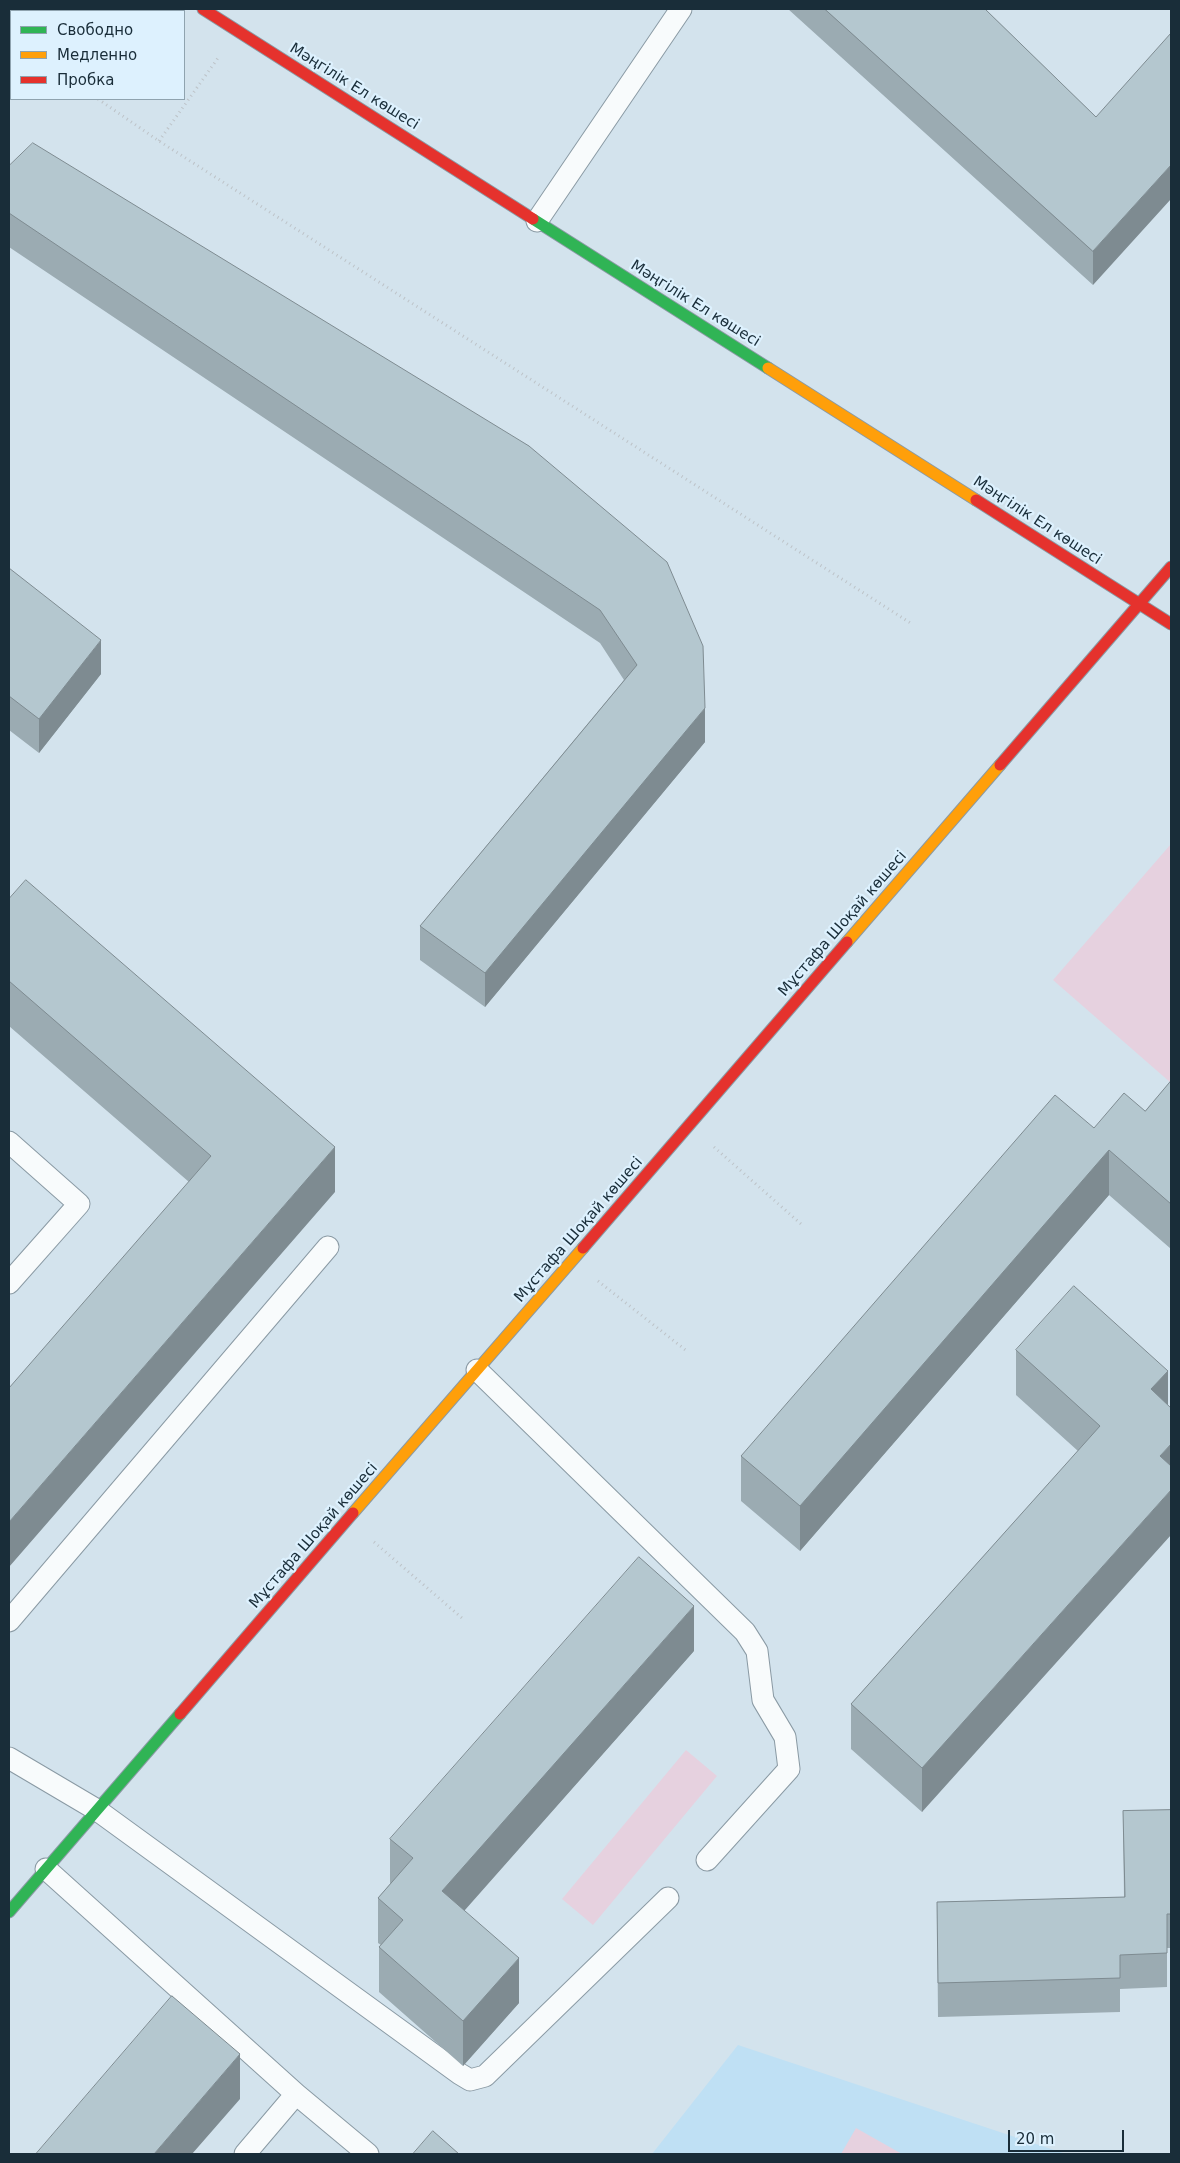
<!DOCTYPE html>
<meta charset="utf-8">
<style>
body{margin:0}
#map{position:relative;width:1180px;height:2163px;overflow:hidden;background:#d3e3ed;font-family:"DejaVu Sans",sans-serif}
canvas{display:block}
.frame{position:absolute;inset:0;border:10px solid #192d39;pointer-events:none}
.legend{position:absolute;left:10px;top:10px;width:175px;height:90px;box-sizing:border-box;background:#ddf1fe;border:1px solid #8fa3af;margin:0;padding:6px 9px;list-style:none;font-size:15px;color:#192d39}
.legend li{display:flex;align-items:center;gap:10px;height:25px}
.legend b{width:25px;border:1px solid #8fa3af}
.scale{position:absolute;left:1008px;top:2130px;width:116px;height:22px;box-sizing:border-box;border:2px solid #192d39;border-top:0;padding-left:6px;font-size:15px;line-height:18px;white-space:nowrap;color:#192d39;-webkit-text-stroke:4px #ddf1fe;paint-order:stroke}
</style>
<div id="map">
<canvas width="1180" height="2163"></canvas>
<div class="frame"></div>
<ul class="legend">
<li><b style="height:6px;background:#30b455"></b>Свободно</li>
<li><b style="height:6px;background:#ff9f0a"></b>Медленно</li>
<li><b style="height:6px;background:#e5322d"></b>Пробка</li>
</ul>
<div class="scale">20 m</div>
</div>
<script>
const ctx = document.querySelector('canvas').getContext('2d');
ctx.lineJoin = 'round';
function fillPath(path, color) { ctx.fillStyle = color; ctx.fill(path, 'evenodd'); }
function trace(path, color, width, dash) { ctx.strokeStyle = color; ctx.lineWidth = width; ctx.lineCap = dash ? 'butt' : 'round'; ctx.setLineDash(dash || []); ctx.stroke(path); }
function drawText(font, color, halo, rows, align = 'center') {
  ctx.font = font + ' "DejaVu Sans",sans-serif'; ctx.lineWidth = 4.5; ctx.setLineDash([]); ctx.textBaseline = 'middle'; ctx.strokeStyle = halo; ctx.fillStyle = color; for (const [text, x, y, turn = 0] of rows) {
    ctx.save(); ctx.translate(x, y); ctx.rotate((+turn || 0) * Math.PI / 180); ctx.textAlign = isNaN(turn) ? turn : align; if (halo) ctx.strokeText(text, 0, 0); ctx.fillText(text, 0, 0); ctx.restore();
  }
}
const built = new Path2D(`
 M738,2045L1066,2154H652Z`);
const green = new Path2D(`
 M1171,844V1083L1053,980Z
 M686,1750L717,1776L593,1925L562,1899Z
 M856,2128L902,2154H841Z`);
const path = new Path2D(`
 M9,37L11,39
 M98,99L159,141L912,624
 M159,141L218,58
 M714,1147L801,1224
 M598,1281L688,1352
 M374,1542L462,1618`);
const lane = new Path2D(`
 M537,221L681,9
 M9,1142L79,1204L9,1283
 M477,1370L745,1632L757,1651L763,1700L785,1737L789,1769L707,1860
 M9,1621L328,1247
 M9,1758L97,1810L460,2074L470,2080L485,2076L668,1898
 M46,1869L296,2094
 M245,2154L296,2094L368,2154`);
const fast = new Path2D(`
 M533,219L768,368
 M9,1912L180,1714`);
const slow = new Path2D(`
 M768,368L976,500
 M847,942L1000,765
 M353,1513L583,1248`);
const jam = new Path2D(`
 M203,9L533,219
 M976,500L1171,624
 M1000,765L1171,567
 M583,1248L847,942
 M180,1714L353,1513`);
const wall = new Path2D(`
 M788,9H985L1096,117L1093,285Z
 M9,166L529,446L705,742L485,1007L420,960V926L624,680L600,643L9,247Z
 M9,568L101,674L39,753L9,730Z
 M9,899L335,1192L189,1182L9,1026Z
 M1171,1081V1249L1109,1195L800,1551L741,1501V1456L1094,1128L1145,1111Z
 M1016,1350L1168,1371L922,1812L851,1749V1704L1078,1451L1016,1395Z
 M694,1651L464,1910L519,2003L463,2066L379,1992V1947L381,1945L378,1943V1898L390,1884V1839Z
 M1171,1810V1948H1167V1987L1120,1989V2012L938,2017L937,1902L1124,1897L1123,1811Z`);
const shadedWall = new Path2D(`
 M1171,165V199L1093,285V251Z
 M101,640V674L39,753V719Z
 M705,708V742L485,1007V973Z
 M335,1147V1192L9,1567V1522Z
 M1109,1150V1195L800,1551V1506Z
 M1168,1371V1416L1151,1389Z
 M1171,1444V1488L1160,1456Z
 M1171,1490V1535L922,1812V1768Z
 M694,1606V1651L442,1936V1891Z
 M519,1958V2003L463,2066V2021Z
 M240,2054V2099L192,2154H154Z`);
const building = new Path2D(`
 M825,9H985L1096,117L1171,33V165L1093,251Z
 M33,143L529,446L667,562L703,646L705,708L485,973L420,926L637,665L600,610L9,213V166Z
 M9,568L101,640L39,719L9,696Z
 M26,880L335,1147L9,1522V1388L211,1156L9,981V899Z
 M1171,1081V1204L1109,1150L800,1506L741,1456L1055,1095L1094,1128L1124,1093L1145,1111Z
 M1074,1286L1168,1371L1151,1389L1171,1408V1444L1160,1456L1171,1466V1490L922,1768L851,1704L1100,1426L1016,1350Z
 M639,1557L694,1606L442,1891L519,1958L463,2021L379,1947L403,1920L378,1898L413,1858L390,1839Z
 M1171,1810V1914H1167V1953L1120,1955V1978L938,1983L937,1902L1125,1897L1123,1811Z
 M172,1996L240,2054L154,2154H36Z
 M433,2131L459,2154H413Z`);
const streetNames = [
 ["Мәңгілік Ел көшесі",354,87,32],
 ["Мәңгілік Ел көшесі",695,304,32],
 ["Мәңгілік Ел көшесі",1037,521,33],
 ["Мұстафа Шоқай көшесі",843,924,-49],
 ["Мұстафа Шоқай көшесі",579,1230,-49],
 ["Мұстафа Шоқай көшесі",314,1536,-49]
];
fillPath(built, '#bfe0f4');
fillPath(green, '#e6d1df');
trace(lane, '#8a9aa4', 23);
trace(fast, '#8a9aa4', 13);
trace(slow, '#8a9aa4', 13);
trace(jam, '#8a9aa4', 13);
trace(path, '#bdc3c8', 3, [1, 4]);
trace(lane, '#f8fbfc', 21);
trace(fast, '#30b455', 11);
trace(slow, '#ff9f0a', 11);
trace(jam, '#e5322d', 11);
fillPath(wall, '#9babb2');
fillPath(shadedWall, '#7e8b91');
fillPath(building, '#b4c7cf');
trace(building, '#7e8b91', 1);
drawText('15px', '#192d39', '#ddf1fe', streetNames);
</script>
